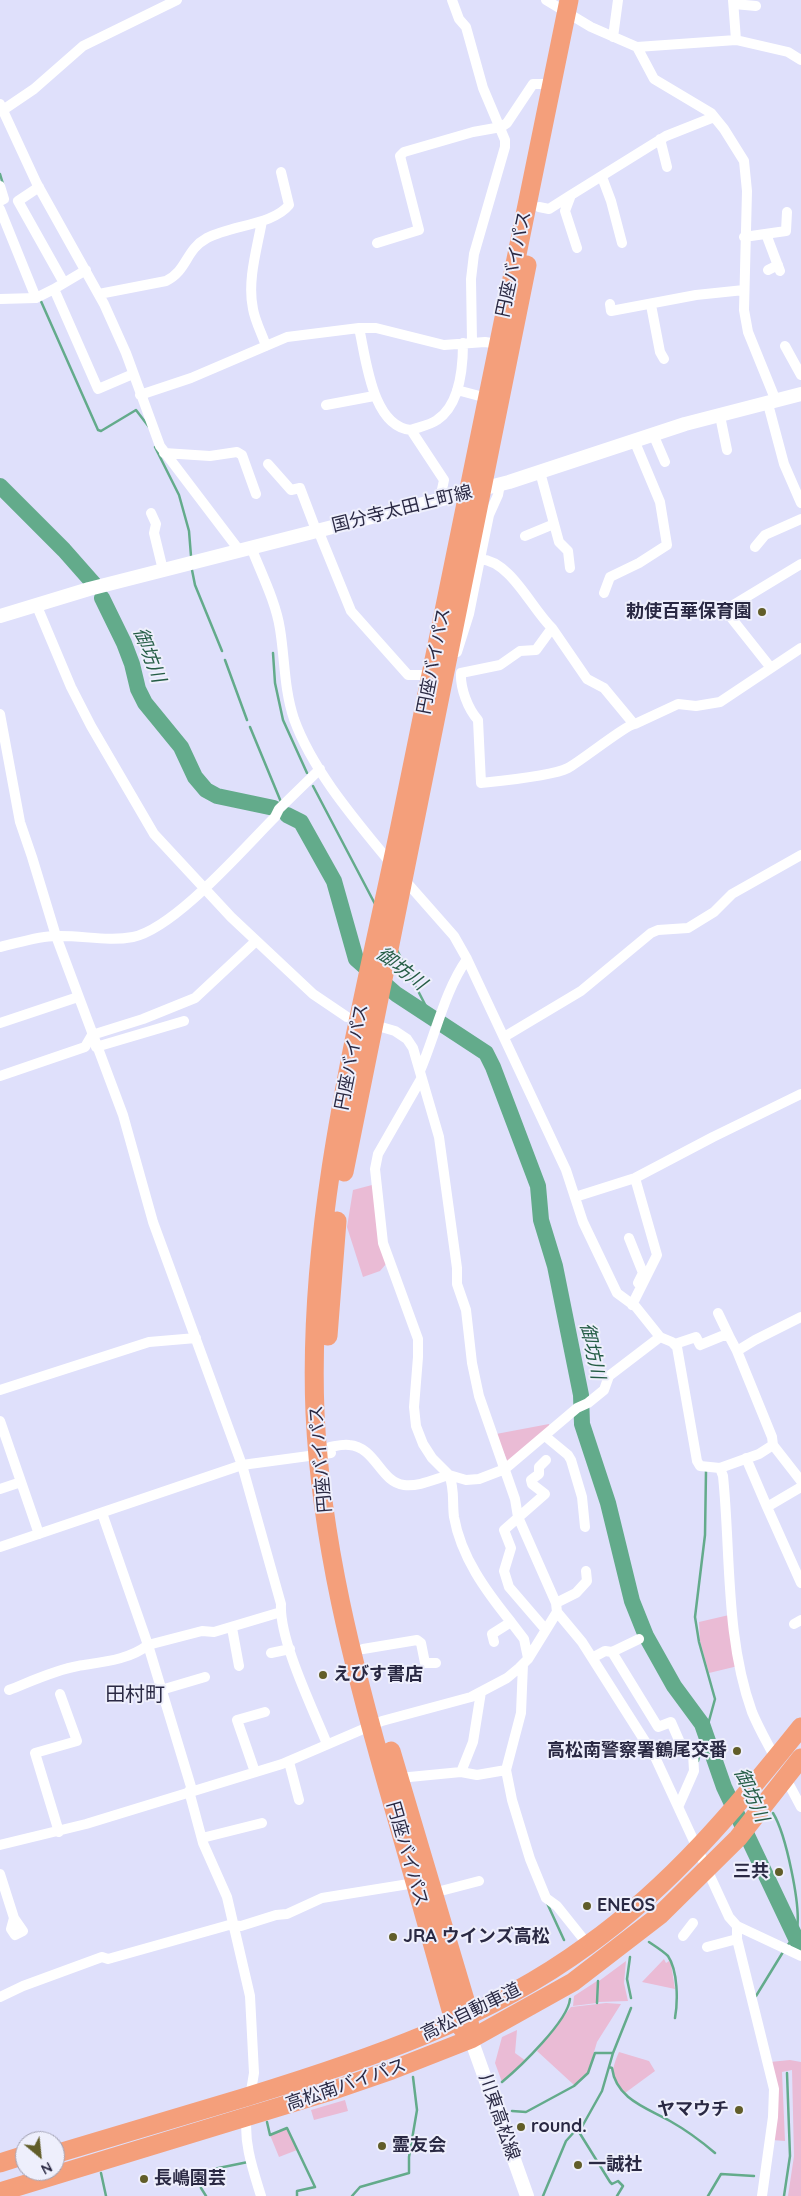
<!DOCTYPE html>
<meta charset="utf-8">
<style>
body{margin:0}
#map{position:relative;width:801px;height:2196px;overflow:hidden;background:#dfe0fb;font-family:Quicksand,sans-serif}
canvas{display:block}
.north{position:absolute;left:15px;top:2131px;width:50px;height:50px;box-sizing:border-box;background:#eeeffc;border:1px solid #a0a0b2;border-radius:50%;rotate:152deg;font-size:14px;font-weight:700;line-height:20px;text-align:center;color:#2a2943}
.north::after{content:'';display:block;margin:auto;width:18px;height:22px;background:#615d29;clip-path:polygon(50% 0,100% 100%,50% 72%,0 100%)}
</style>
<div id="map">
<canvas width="801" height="2196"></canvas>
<div class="north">N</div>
</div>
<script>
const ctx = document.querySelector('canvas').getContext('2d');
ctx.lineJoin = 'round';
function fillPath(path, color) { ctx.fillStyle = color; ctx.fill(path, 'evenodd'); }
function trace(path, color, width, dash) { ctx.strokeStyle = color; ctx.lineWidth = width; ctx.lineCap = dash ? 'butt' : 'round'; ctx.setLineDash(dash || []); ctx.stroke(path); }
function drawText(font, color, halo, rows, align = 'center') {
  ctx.font = font + ' Quicksand,"Noto Sans JP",sans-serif'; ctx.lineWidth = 4; ctx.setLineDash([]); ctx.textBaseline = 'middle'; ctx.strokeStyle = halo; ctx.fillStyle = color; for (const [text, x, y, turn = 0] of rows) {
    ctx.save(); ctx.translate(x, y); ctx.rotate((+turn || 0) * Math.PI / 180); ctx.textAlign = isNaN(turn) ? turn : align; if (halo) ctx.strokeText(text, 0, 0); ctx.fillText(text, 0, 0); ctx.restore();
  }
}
const green = new Path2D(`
 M372,1185L386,1264L380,1271L363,1277L347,1227L353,1190Z
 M549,1424L550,1428L508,1463L496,1434Z
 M729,1615L738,1666L709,1673L700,1641L699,1622Z
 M664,1959L666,1963L669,1961L671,1964L675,1989L642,1982Z
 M626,1961L624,1983L628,2001L598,2002L599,1981Z
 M597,1981V2003L573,2006L574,1996Z
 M606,2003L621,2004L597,2042L588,2072L574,2085L537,2051L571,2007Z
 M517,2030L515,2053L526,2061L502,2082L495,2063L502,2037Z
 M619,2052L649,2061L655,2071L625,2093C610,2078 611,2070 619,2052Z
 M790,2060L801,2062V2196H788L794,2156L792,2070L782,2072L785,2141L772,2140L770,2062Z
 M345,2100L348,2111L314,2120L311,2110Z
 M287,2129L297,2150L279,2157L270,2135Z`);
const stream = new Path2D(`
 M0,174L3,184
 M40,299L98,430L101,431L136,410L149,427
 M155,447L179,495L189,531L191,556
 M192,570L195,585L222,651
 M273,653L275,683L283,720L307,773
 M225,660L247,720
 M250,727L281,802
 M313,786L375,904
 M284,809L287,815
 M397,950L432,1018
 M698,1761L715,1699L699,1642L695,1617L705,1535L706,1471
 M773,1813C786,1834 801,1906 797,1929C795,1935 791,1941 787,1946
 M547,1903L564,1940
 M649,1942C655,1946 663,1951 668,1956C678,1971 678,2001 675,2018
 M630,1957L627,1979L631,1998
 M756,1996L783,1952
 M597,2003L598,1981
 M609,2067L612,2068C616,2099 647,2108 670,2121C686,2130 701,2141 715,2153
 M502,2082C520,2067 568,2021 570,1999
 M512,2111L526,2112L574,2086L588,2073L595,2053H613
 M267,2122L270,2135L287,2128L315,2187L297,2191V2196
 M579,2132L610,2182L612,2184L618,2181L623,2186L617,2196
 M101,2173L106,2196
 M206,2196L201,2188L199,2172L248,2162
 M352,2196L360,2187L409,2173V2157L417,2110L413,2077
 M543,2196L566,2141L575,2131L579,2132L602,2091L613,2053L631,2008
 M708,2196L721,2174L754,2176
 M784,2196L790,2156L787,2073`);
const river = new Path2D(`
 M0,486L64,550L94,584
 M102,598L124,643L132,664L138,689L145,703L181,747L195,777L206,790L217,796L274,808
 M287,815L301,822L334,881L356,959L396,994L486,1053L493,1067L538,1186L541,1220L555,1266L581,1395L582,1424L608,1503L632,1601L646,1636L674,1686L702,1724L724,1787L801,1949`);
const street = new Path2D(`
 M452,0L459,19L466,27L483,88L505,140V147L474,254L471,279L472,342
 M546,0L591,27L637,47L736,40L788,52L801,60
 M733,0L736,40
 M734,4L756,6
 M613,37L618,0
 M637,47L654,79L711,113L724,129L744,161L747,191L744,310L748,332L776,401
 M0,104L37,184L104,304L126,353L160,446L239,550
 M3,110L34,89L83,46L177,0
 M660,139L667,167
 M602,177L611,201L622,243
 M0,186L4,199L0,201
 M39,187L18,201L64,283
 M539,207L549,209L571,195
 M0,209L36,298
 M262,221C257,249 247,281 253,309C255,321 262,334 266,346
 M766,234L780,271
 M744,237L786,231L787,212
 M377,243L419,230L400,156L404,152L473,132L501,127L507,123L533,84H551
 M577,248L565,211L571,195L666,136L714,117
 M86,270L54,289L98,389L133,374
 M768,270L778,265
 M99,294L166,281C188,270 185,250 207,238C231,225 273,225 289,205L281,172
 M0,299L36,298L54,289
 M610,304L611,311L696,295L744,290
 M651,305L660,352L664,359
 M359,328C366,358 372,427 411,430L444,480L440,499
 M785,346L801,375
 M457,390L487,398
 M140,395L191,378L287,337L359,328H376L444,345L485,342L498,344
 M768,404L784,464L801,503
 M326,405L374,396
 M720,416L727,450
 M411,430C419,427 430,425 437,420C460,405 463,368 463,343
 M653,434L665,462
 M164,453L210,456L237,452L242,455L256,494
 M268,464L291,490L300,488L316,530
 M540,472L559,542L568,551L570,568
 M500,484L498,495L489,515L480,559C511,561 531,608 552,628L536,650L520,651L500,665L461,673C460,688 468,709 478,720L481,783C500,781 553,776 568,768C581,761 627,724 635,724L678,704L696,706L720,702L801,648
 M151,513L156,524L154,533L163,570
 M318,530L351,611L408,675H431
 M525,536L554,524
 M251,547C261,573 276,602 280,629C285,660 284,689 294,719C313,772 358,823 393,866
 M755,547L765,535L801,519
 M604,593L610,577L639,563L667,545L660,502L634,440
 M552,628L587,679L604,688L633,723
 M457,652L469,614L480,559
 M771,668L725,610L801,564
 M0,714L20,822L32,857L56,936L123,1115L153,1222L242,1465L281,1604C279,1640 313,1709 327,1744
 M402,877L454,936L467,959L566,1170L583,1222L617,1293L636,1307L660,1337L672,1342L677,1347L697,1461L700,1466L720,1468L723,1476C731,1554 725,1637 752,1712C759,1729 768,1744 776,1760
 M0,947C18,943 38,936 56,936C82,935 107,942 133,937C175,928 243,849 275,817L279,809L320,769
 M0,1023L78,997
 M504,1037L581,991L651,933L658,930L688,928L714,912L732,894L801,855
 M96,1047L184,1021
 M420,1071C436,1034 444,992 467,959
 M0,1076L85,1047L92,1035L143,1019L195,998L256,941
 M421,1079L378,1154L375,1169L383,1243L418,1339V1357L414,1407L416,1426L423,1444L432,1458L449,1475L466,1480L479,1479L505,1469L577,1408L588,1403L604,1390L609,1376L660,1337
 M575,1197L635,1178L713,1137L801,1094
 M629,1238L643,1273L638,1283
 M632,1305L657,1255L635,1178
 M718,1313L729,1336
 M675,1344L696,1337L700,1345L722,1336H729L737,1351
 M0,1390L149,1342L196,1338
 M0,1421L39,1534
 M545,1436L568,1455L571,1460L582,1497L585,1527
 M773,1445L772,1437L737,1351L755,1340L801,1317
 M330,1447C336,1446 343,1444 349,1445C376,1447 380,1482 404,1485C418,1487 435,1479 449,1475C455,1489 452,1502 454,1517C461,1557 486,1591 511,1622
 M746,1458L767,1507
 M720,1468L759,1454L773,1445L801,1481
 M801,1487L767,1507L801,1583
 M0,1489L21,1482
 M102,1513L148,1645L192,1790
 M0,1547L242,1465L331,1453
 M556,1603L576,1593L587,1581L586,1571
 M557,1612L582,1642L655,1757L729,1917L737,1926L801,1956
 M794,1624L801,1620
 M232,1628L239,1666
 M546,1630L509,1587L504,1571L511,1548L504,1530L545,1494L532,1484L531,1480L539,1474V1467L546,1460
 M494,1642L492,1634L511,1622L524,1639L528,1658
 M363,1649L417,1640L421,1643L425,1663H436
 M612,1652L658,1727L671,1722L685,1754L693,1753L694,1771L679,1805
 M271,1653L290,1649
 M592,1658L605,1651L612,1652L639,1639
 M523,1664L521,1713L506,1770L512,1800L530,1859L546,1898L557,1906L585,1941
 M9,1690C32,1681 55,1670 78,1666C102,1662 129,1660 148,1645L202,1631L214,1632L281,1612
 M161,1690L205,1677
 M289,1762L299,1800
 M255,1772L237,1720L265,1712
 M461,1772L473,1742L481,1692
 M784,1775L801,1807
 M399,1778L461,1772L477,1775L506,1770
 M189,1791L203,1843L227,1897L250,1996L254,2073L250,2097
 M59,1832L35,1753L77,1741L60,1694
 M202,1838L262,1823
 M0,1845L86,1824L282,1764L382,1721L471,1697L507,1678L519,1668L528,1659L557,1612L556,1603L518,1517L515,1499L479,1396L472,1363L466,1310L457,1284V1268L439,1137L413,1048L407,1039L395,1031L347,1017L313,994L231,917L154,834L91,726L71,687L36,604
 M0,1874L14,1918L23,1931L15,1935L11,1929L14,1918
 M433,1893L479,1881
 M737,1926V1939L774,2089L773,2117L762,2196
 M683,1936L693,1923
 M707,1947L737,1939
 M0,1997L23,1986L102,1957L108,1959L229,1925L241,1926L276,1915L287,1914L322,1898L415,1883
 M247,2114C243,2142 253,2170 261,2196`);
const secondary = new Path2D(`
 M0,616L89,589L509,482L685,424L801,394
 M471,2039L527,2196`);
const highway = new Path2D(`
 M344,1172L527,265
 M328,1336L337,1221
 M391,1751L468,2010L471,2039
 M471,2039L453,2017C432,1941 410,1864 388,1788C353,1665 321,1542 315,1413C307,1216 359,1023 399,831C457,555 510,277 569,0
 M55,2154C119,2135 182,2116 246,2097C366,2060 486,2020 588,1945C672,1885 737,1807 801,1727
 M0,2163L25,2155
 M0,2192L328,2092L392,2070L471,2039L573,1982L660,1915L738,1838L801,1758`);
const markers = [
 [762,612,5,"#615d29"],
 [323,1675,5,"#615d29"],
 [737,1751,5,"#615d29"],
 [779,1872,5,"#615d29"],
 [587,1906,5,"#615d29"],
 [393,1937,5,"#615d29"],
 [739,2110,5,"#615d29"],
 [521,2127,5,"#615d29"],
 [382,2146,5,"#615d29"],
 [578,2165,5,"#615d29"],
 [144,2179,5,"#615d29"]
];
const streetNames = [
 ["円座バイパス",514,264,-78],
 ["国分寺太田上町線",402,509,-14],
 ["円座バイパス",434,661,-79],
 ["円座バイパス",352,1057,-79],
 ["円座バイパス",321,1459,-95],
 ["円座バイパス",407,1854,74],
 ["高松自動車道",471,2012,-26],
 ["高松南バイパス",346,2085,-19],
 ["川東高松線",499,2117,71]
];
const poiNames = [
 ["勅使百華保育園",752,612,"right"],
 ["えびす書店",333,1675],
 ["高松南警察署鶴尾交番",727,1751,"right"],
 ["三共",769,1872,"right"],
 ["ENEOS",597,1906],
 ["JRA ウインズ高松",403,1937],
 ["ヤマウチ",729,2110,"right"],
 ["round.",531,2127],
 ["霊友会",392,2146],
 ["一誠社",588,2165],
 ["長嶋園芸",154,2179]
];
const waterNames = [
 ["御坊川",149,655,69],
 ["御坊川",401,969,38],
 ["御坊川",592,1351,78],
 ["御坊川",751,1795,66]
];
const quarterNames = [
 ["田村町",135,1695]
];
fillPath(green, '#eabbd5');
trace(stream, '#63ab8b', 2.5);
trace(river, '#63ab8b', 16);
trace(street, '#fff', 10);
trace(secondary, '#fff', 14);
trace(highway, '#f49f7b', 19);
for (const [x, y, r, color] of markers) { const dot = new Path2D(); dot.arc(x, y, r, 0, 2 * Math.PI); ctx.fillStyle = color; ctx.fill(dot); trace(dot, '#eeeffc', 2); }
drawText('18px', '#2a2943', '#eeeffc', streetNames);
drawText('bold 18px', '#2a2943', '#eeeffc', poiNames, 'left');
drawText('italic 19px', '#255d46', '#eeeffc', waterNames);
drawText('20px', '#2a2943', '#eeeffc', quarterNames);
</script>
